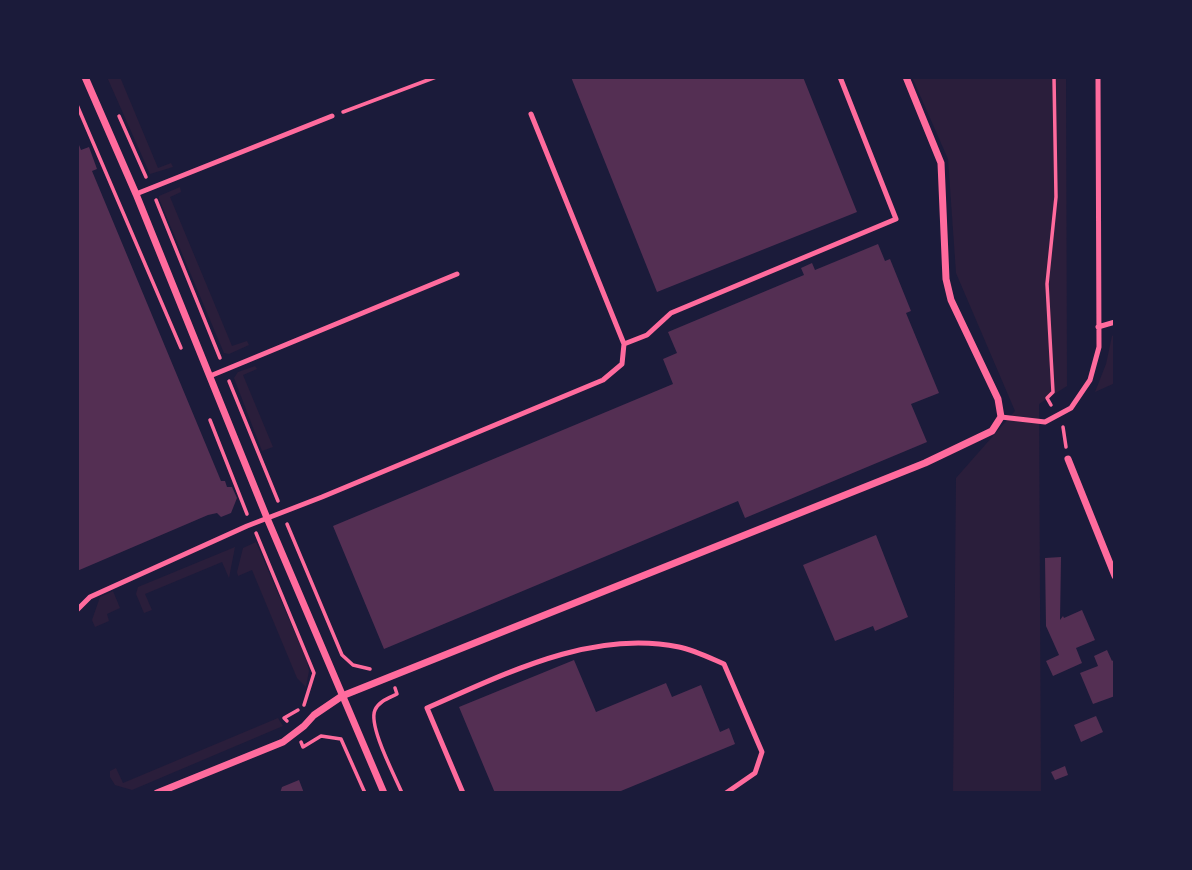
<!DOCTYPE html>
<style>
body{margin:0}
#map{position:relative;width:1192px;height:870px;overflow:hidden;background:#1b1b3a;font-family:Overpass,sans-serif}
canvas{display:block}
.frame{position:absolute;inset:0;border:79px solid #1b1b3a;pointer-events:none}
</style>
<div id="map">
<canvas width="1192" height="870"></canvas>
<div class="frame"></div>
</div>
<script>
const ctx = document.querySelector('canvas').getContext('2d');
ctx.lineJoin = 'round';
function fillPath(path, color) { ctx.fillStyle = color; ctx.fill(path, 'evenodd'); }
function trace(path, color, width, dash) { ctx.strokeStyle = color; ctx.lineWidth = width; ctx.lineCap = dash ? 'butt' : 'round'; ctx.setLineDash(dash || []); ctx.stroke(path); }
const green = new Path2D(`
 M107,77H120L158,168L171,163L173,167L150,174Z
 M912,77H1066L1067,386L1039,404L1041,793H953L956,478L1015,411L956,273L948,159Z
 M180,187L181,192L170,197L232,346L247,341L249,345L229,354L224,353L159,199V196Z
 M1115,334V383L1095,392L1106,364L1112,336Z
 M255,366L257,369L243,375L273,447L262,451L234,378L238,372Z
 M256,542L307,661L309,671L306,687L297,678L252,570L238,576L237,572L243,548Z
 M235,547L229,578L222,562L145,594L152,610L144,613L136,594L138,587Z
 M113,591L120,608L107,614L109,621L95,627L92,620L100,597Z
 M278,718L283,726L132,790L115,785L110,777V771L116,768L123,783Z`);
const building = new Path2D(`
 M571,77H803L857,212L657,292Z
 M77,140L81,150L89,147L97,169L92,171L221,481H225L227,487H232L237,498L231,513L221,517L217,513L208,515L77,571Z
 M878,244L885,261L890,259L911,311L906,313L939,393L911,404L927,442L745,518L738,501L384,649L333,526L673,384L663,359L677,353L668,332L804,275L801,268L812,263L815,270Z
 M876,535L908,617L875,631L873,626L835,641L803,565Z
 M1061,557L1060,620L1063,616L1064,618L1082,610L1095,640L1076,648L1082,663L1053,676L1046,661L1059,655L1046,626L1045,558Z
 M1107,650L1112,661L1115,659V696L1093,704L1080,673L1098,666L1094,656Z
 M574,660L596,712L666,683L672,697L701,685L720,732L729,728L735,744L616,793H495L459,707Z
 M1096,716L1103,732L1081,742L1074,725Z
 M1065,766L1068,775L1055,780L1051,772Z
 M299,780L304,793H280L282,787Z`);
const path = new Path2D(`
 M77,105L181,348
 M343,112L436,77
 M119,116L146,177
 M156,200L220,358
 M229,381L278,501
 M1051,405L1047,398L1053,392L1047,284L1056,197L1054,77
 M210,420L247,514
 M1063,427L1066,447
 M287,524L342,655L353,665L370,669
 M256,533L314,673L304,705
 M395,688L397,694C389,698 379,701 375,710C368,726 395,776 402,793
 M287,721L284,718L298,710
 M301,742L303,747L321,736L341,739L365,793`);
const service = new Path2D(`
 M136,194L332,116
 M1098,327L1115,322
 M624,344L647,335L671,313L896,219L840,77
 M210,376L457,274
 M1001,417L1045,422L1071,408L1090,380L1099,347L1098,77
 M77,610L90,597L247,526L322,497L603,380L622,364L624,344L531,114
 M463,793L427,708C505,674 592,629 679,647C694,650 710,658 724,664L762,752L755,773L726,793`);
const minor = new Path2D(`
 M85,77L136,194L267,518L384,793
 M1068,459L1115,576
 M157,793L283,742L304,726L314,715L342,696L925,463L992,431L1001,417L998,399L951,300L946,279L941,163L906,77`);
fillPath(green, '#2a1e3b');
fillPath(building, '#542f53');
trace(path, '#ff6b9d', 3.5);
trace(service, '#ff6b9d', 5);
trace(minor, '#ff6b9d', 7);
</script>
